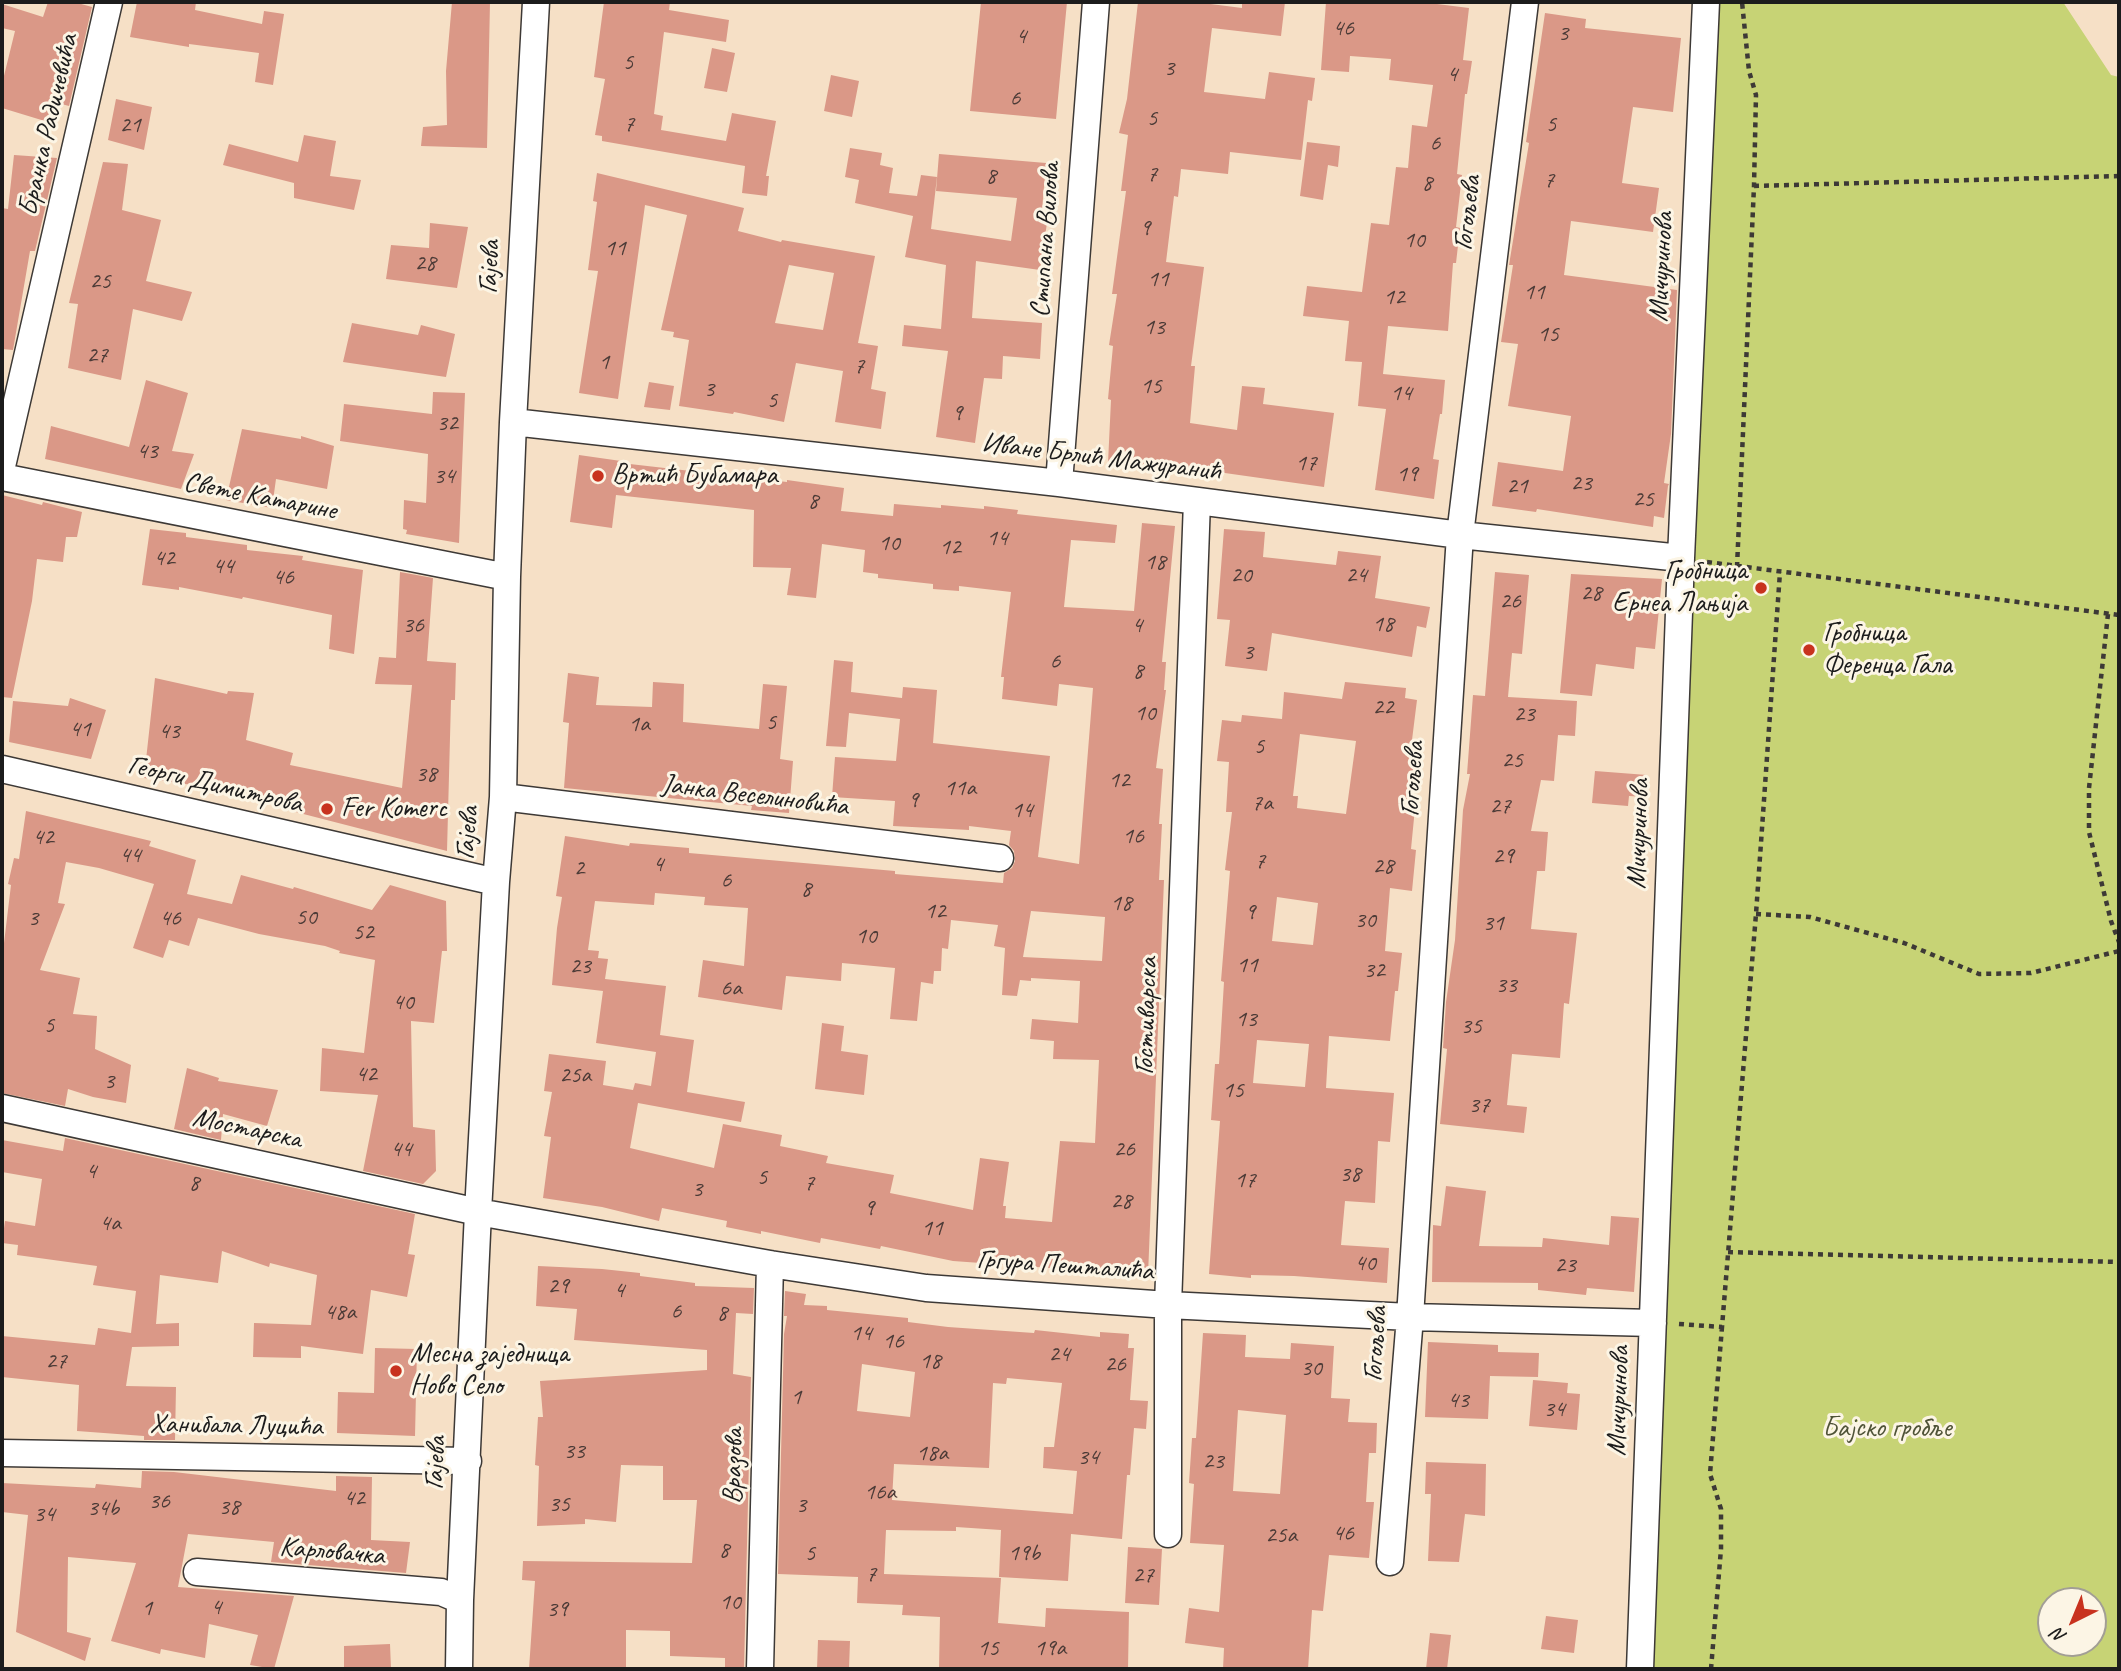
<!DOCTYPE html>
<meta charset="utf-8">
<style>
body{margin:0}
#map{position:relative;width:2121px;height:1671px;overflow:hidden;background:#f6e0c6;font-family:Caveat,sans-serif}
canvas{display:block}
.frame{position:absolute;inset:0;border:4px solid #1c1c1c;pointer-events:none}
.north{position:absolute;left:2037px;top:1587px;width:70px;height:70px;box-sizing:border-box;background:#fcf5e5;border:2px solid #a29e95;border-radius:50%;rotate:223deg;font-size:19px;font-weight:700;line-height:28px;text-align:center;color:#1c1c1c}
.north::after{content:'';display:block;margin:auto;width:24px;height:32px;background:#c8321e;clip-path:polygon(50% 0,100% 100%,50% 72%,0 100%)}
</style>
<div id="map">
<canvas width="2121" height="1671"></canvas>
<div class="frame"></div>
<div class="north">N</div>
</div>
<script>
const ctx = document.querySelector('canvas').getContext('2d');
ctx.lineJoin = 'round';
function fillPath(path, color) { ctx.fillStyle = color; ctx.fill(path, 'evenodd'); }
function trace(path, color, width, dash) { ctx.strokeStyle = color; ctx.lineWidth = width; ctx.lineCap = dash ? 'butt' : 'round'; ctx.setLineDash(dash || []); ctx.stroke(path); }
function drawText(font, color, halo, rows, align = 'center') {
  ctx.font = font + ' Caveat,sans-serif'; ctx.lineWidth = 6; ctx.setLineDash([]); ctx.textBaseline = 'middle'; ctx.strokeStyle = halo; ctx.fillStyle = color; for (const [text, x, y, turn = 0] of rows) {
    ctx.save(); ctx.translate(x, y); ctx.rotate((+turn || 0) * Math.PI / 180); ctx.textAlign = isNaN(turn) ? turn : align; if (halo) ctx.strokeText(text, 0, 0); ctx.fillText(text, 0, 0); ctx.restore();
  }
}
const green = new Path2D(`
 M1712,2H2063L2111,75L2119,77V1669H1648ZM2051,1601H2093V1643H2051Z`);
const building = new Path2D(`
 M48,2H74L92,7L69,106L54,102L48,122L2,108V84L15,31L2,28V4L43,17Z
 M137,2H196L195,10L262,24L264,11L284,14L273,85L255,82L259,53L189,44V47L130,37Z
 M452,2H490L487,148L421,146L423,127L447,125L446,71Z
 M604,2H670L669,10L729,20L726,42L664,32L654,114L663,116L661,130L726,141L732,113L776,121L766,176H769L767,196L742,193L745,166L602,141V136L595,135L605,79L594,77Z
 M981,2H1067L1056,119L970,111Z
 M1138,2H1195L1242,8V2H1285L1281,36L1212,28L1204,92L1265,99L1269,72L1315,78L1312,101L1308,100L1301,160L1230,152L1228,174L1181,169L1178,197L1174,196L1166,262L1204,267L1191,366H1195L1190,423L1237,430L1242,386L1265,388L1263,404L1334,413L1324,487L1154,463V465L1108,463L1111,400L1108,399L1113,346L1109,345L1117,294H1112L1126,191H1121L1128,135L1119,133L1127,99Z
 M1326,2H1421L1469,8L1463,60L1472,61L1467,94H1465L1457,174L1462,175L1456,227L1460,228L1456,263H1453L1448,331L1388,326L1383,374L1445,380L1442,414H1440L1433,459L1439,460L1434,499L1375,490L1386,409L1358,406L1362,362L1345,361L1349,321L1303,316L1307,286L1362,292L1371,223L1389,225L1396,167L1408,168L1412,125L1427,127L1433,85L1389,80L1391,59L1350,56L1349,72L1321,70Z
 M1545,13L1586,19L1585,28L1681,38L1673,112L1633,107L1622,183L1659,188L1653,232L1571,221L1564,275L1677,290L1671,434L1664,483L1669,484L1668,486L1664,518L1654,516L1653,527L1537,509L1536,512L1492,506L1498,462L1563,471L1571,416L1508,406L1518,344L1501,342L1513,265H1509L1529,143L1526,142Z
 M712,48L735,53L727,92L704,88Z
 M831,75L859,81L852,117L824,111Z
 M116,99L152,107L144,150L108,140Z
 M304,135L336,141L330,176L361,180L354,210L294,198V183L223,165L229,144L298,162Z
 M1307,142L1340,146L1338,167L1328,165L1323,200L1300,196Z
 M850,148L882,153L880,165L893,168L889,193L917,196L921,175L937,177L931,229L1011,241L1017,198L936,191L939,154L1046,163L1041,222L1047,223L1040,270L976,261L972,318L1042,323L1040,359L1003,356L1002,379L984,378L975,443L936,437L948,351L902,346L904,325L941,329L946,265L905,257L913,216L855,203L859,180L845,177Z
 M14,155L57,158L35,251H30L13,350L2,349V208L8,209Z
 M103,162L128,164L122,210L161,220L146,281L192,292L182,321L133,309L121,380L68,368L78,304L69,303Z
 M597,173L744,208L738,231L781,242L782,240L875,256L858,343L878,346L871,389L886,392L881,429L835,422L843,371L796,363L784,422L734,412L733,414L679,406L689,340L673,337L674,332L661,330L687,215L645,205L618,399L579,393L598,271L588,270L597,202L593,201ZM789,265L834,273L823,330L775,323Z
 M430,223L468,227L457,288L386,279L391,245L429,248Z
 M352,323L418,335L421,325L455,334L446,377L343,362Z
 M146,380L188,393L172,451L194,454L181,489L45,459L51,426L129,447Z
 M649,382L674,386L670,410L644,407Z
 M433,392L465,393L459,543L406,534L407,530L403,529L404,500L426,503L428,454L340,441L344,404L432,414Z
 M242,429L301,439V436L334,446L327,489L276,479L272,508L226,500Z
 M579,455L621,461V463L787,482V480L844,488L841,511L893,516L894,504L941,508V505L984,509V506L1018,510L1017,514L1117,525L1115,543L1071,540L1064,607L1134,611L1142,523L1175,526L1162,662H1166L1164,690H1166L1156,768L1163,769L1159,824H1162L1159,880H1164L1148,1275L953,1261L881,1246L880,1249L821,1238L820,1243L761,1231V1234L726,1227L727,1221L662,1208L659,1221L602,1207L543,1198L551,1137L544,1136L552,1092L544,1091L549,1054L606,1061L603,1085L633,1090L635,1083L651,1086L656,1052L596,1043L603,991L552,985L557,928L562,897L556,896L565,836L629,846L630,843L689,848V853L895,871V874L1003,883L1004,873L1012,868L1015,861L1014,851L1009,845L1011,831L969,826V830L893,826L895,801L832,797L835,757L896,761L900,719L849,713L846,747L826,746L834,660L853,662L851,692L902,698L903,687L937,690L933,743L1050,756L1038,857L1079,864L1093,688L1059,684L1057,706L1002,699L1004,677H1001L1011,592L959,586V591L933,589V584L878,578V574L863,572L865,550L822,544L816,598L787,595L791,568L753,567L754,510L616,495L612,528L570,522ZM655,893L705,897L704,905L748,908L744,966L703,960L698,997L782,1010L786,976L841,981L842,963L895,968L890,1019L917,1021L921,982L933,984L934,971H941L942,948L948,949L951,920L998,925L994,946L1005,948L1002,995L1017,996L1020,980L1031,981V978L1080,981L1078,1023L1032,1019L1030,1039L1054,1041L1053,1059L1099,1060L1095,1143L1060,1141L1052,1222L1005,1218L1006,1206H1003L1009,1162L980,1158L973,1210L890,1193L894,1175L826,1163L828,1156L780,1146L782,1135L723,1124L714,1168L630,1148L638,1103L741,1122L745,1102L687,1092L694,1040L660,1035L666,986L605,979L608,959L598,958L599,951L588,950L595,901L654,905ZM1031,911L1105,917L1102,961L1023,957Z
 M2,495L42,505L43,502L82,512L77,537H66L63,562L37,559L32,601L12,698L2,697Z
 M150,529L186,533V537L247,545V550L303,556L302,560L363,570L354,654L329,649L332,615L243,597L242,599L179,587V590L142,585Z
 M1224,529L1265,532L1263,557L1336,565L1338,551L1381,556L1375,598L1430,607L1426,628L1417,626L1412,657L1272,633L1267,671L1225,666L1230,620L1217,619Z
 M400,572L433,578L427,661L456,663L455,700H451L447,851L284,809L285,806L199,786L144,778L155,678L227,694L228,691L254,693L246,740L293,753L290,765L402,788L412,685L375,684L379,657L396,658Z
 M1495,572L1529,575L1522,654L1512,653L1508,697L1577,701L1575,736L1558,735L1554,781L1541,780L1531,831L1548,832L1545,871H1537L1531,929L1577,933L1569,1004L1564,1003L1560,1058L1512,1054L1507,1105L1527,1107L1524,1133L1440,1124L1447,1049L1443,1048L1446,1002L1455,940L1463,810L1470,774H1467L1473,695L1485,696Z
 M1571,574L1662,579L1655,649L1636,647L1634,669L1596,664L1592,696L1560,693Z
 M568,673L599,677L596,705L652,707L653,682L684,684L683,722L759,729L763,684L787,686L780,759L793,761L789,813L751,810L752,806L564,788L569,723L563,722Z
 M1345,682L1406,688L1405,698L1417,700L1410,756L1415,757L1408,807L1415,808L1411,849L1416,850L1412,891L1390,888L1385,951L1402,953L1398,991H1395L1390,1041L1329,1036L1326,1088L1394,1093L1390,1142L1378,1141L1375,1203L1345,1201L1341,1245L1389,1248L1387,1283L1294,1276L1251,1275V1278L1209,1274L1220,1121L1211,1120L1215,1064H1219L1224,982L1221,981L1230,871L1225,870L1232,812H1226L1229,762L1217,761L1222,720L1241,722L1242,715L1282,719L1284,692L1342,699ZM1300,734L1356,741L1346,814L1297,808L1298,796H1293ZM1277,897L1318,903L1313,945L1272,941ZM1257,1040L1309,1044L1305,1087L1253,1083Z
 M70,698L106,710L91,759L9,742L13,701L68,706Z
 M1595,771L1647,775L1646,797L1629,796L1628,806L1592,803Z
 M26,811L151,841L149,846L196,860L187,894L232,904L241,875L293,889L294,887L372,910L390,885L446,901L447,951H442L434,1023L411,1021L413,1127L435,1130L436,1171L423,1184L363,1171L378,1095L320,1091L322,1048L364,1053L375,960L339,953L340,951L325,946L259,934L198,918L189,946L169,940L163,958L133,948L154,884L99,868L66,862L58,903L65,904L40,970L80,978L73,1014L97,1016L95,1049L131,1065L126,1103L93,1097L68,1089L65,1106L2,1093V942L4,943L11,885L8,884L14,858L19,859Z
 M822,1023L844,1026L841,1051L868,1055L864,1095L815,1089Z
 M187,1068L219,1078L218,1081L278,1090L267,1126L223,1114L221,1140L174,1129Z
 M65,1138L415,1214L408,1254L415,1255L407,1297L371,1290L363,1354L301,1346V1358L253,1357L254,1323L311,1325L317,1275L270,1263L269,1267L222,1251L218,1283L160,1275L156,1324L179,1323V1346L132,1347L126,1386L176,1387L175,1440H144V1436L77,1431L79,1385L2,1377V1336L95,1345L98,1328L131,1333L136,1291L93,1285L97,1266L17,1255L18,1245L2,1243L5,1221L35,1226L42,1179L2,1172V1140L63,1151Z
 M1446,1186L1486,1191L1479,1246L1542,1247L1543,1238L1609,1245L1611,1216L1639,1218L1634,1292L1587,1288L1586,1295L1538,1290V1283L1432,1282L1433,1225L1441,1226Z
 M538,1266L602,1269L640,1273V1276L695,1283V1286L754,1288L753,1314L736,1313L733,1374L751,1377L744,1669H725V1658L670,1656V1631L626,1630V1669H529L535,1581L522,1580L523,1561L692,1563L697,1500H663V1466L621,1465L616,1522L585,1519V1524L537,1526L539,1466L535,1465L538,1417H543L540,1381L707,1370V1350L574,1340L577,1309L536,1306Z
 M785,1291L806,1294L804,1305L827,1306V1310L908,1318V1322L948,1327L1034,1333L1035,1330L1100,1337V1332L1129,1334L1128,1348H1134L1130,1400L1148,1401L1146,1429L1134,1428L1130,1475H1127L1122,1539L1071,1534L1068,1581L999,1577L1001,1530L956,1527V1531L886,1530L884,1574L1001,1578L998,1623L1045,1627L1046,1608L1129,1612L1128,1669H939L940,1617L902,1615L903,1605L857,1603L858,1577L778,1574L784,1334L787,1316H784ZM862,1364L915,1372L910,1417L857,1411ZM1007,1378L1062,1383L1054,1447H1044L1043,1468L1077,1471L1073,1514L892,1500L894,1464L989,1468L993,1383L1006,1384Z
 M1203,1333L1246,1335L1245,1357L1290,1359L1291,1343L1334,1346L1331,1398L1350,1399L1348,1422L1377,1423L1376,1453H1369L1366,1502H1374L1369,1558L1329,1555L1323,1611L1312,1610L1308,1669H1223L1224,1648L1185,1643L1189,1608L1219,1612L1224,1545L1190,1543L1194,1484L1189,1483L1192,1438H1196ZM1238,1410L1286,1415L1280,1494L1233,1491Z
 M1428,1342L1498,1345V1352L1539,1353L1538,1377L1490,1376L1488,1419L1425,1417Z
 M375,1348L417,1349L415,1436L337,1433L338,1392L374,1393Z
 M1533,1380L1568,1383L1567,1393L1580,1394L1577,1430L1529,1426Z
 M1426,1462L1486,1464L1485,1516L1465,1514L1459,1562L1428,1561L1431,1494H1425Z
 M142,1471L174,1472L336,1491V1476L372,1477L371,1540L410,1542L406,1573L271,1562L274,1542L188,1534L178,1587L294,1596L274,1669L250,1665L258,1635L209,1624L205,1658L161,1649L160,1654L111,1641L136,1563L68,1557L67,1632L91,1638L85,1661L16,1632L28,1515L2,1512V1483L95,1488L96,1484L141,1488Z
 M1128,1547L1162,1549L1159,1605L1125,1603Z
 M1546,1616L1578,1620L1574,1653L1541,1649Z
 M1430,1633L1451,1635L1447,1669H1426Z
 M818,1640L850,1641L849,1669H817Z
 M390,1644L391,1669H344V1646Z`);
const path = new Path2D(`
 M1754,186L2119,176
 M1707,562L2119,615
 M1737,567L1754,186L1756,95L1749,71L1742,2
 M2108,614L2089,788V832L2111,921L2119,942
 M1756,914L1810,917L1904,943L1979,974L2031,973L2119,951
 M1728,1252L2119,1262
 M1679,1324L1722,1327L1756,914L1780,572
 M1711,1669L1721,1549V1509L1710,1474L1722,1327`);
const minor = new Path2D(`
 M513,422L1059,483L1460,535L1681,558
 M2,466L109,2
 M2,477L507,577
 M1059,483L1096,2
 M2,769L496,882
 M503,797L1000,858
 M2,1108L478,1212L770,1264L926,1288L1168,1305L1410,1317L1653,1323
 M2,1453L468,1461
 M1168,1534V1305L1197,501
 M1390,1562L1410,1317L1460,535L1525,2
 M197,1572L441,1592L460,1600
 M459,1669L460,1600L478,1212L496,882L503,797L507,577L513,422L536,2
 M760,1669L770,1264
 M1640,1669L1681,558L1706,2`);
const markers = [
 [598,476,7,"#c8321e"],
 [1761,588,7,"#c8321e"],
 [1809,650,7,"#c8321e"],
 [327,809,7,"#c8321e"],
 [396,1371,7,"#c8321e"]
];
const numberNames = [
 ["46",1343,29],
 ["3",1563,34],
 ["4",1021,37],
 ["5",628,63],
 ["3",1169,69],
 ["4",1452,75],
 ["6",1015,99],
 ["5",1152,119],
 ["7",629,125],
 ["5",1551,125],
 ["21",130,126],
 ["6",1435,144],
 ["7",1152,175],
 ["8",991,177],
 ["7",1549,181],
 ["8",1427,184],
 ["9",1145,229],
 ["10",1414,241],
 ["11",615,249],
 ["28",425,264],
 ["11",1158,280],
 ["25",100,282],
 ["11",1534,293],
 ["12",1394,298],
 ["13",1154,328],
 ["15",1548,335],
 ["27",97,356],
 ["1",604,363],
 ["7",859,367],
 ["15",1151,387],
 ["3",709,390],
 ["14",1401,394],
 ["5",772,401],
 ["9",957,414],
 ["32",447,424],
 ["43",147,452],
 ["17",1306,464],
 ["19",1407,475],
 ["34",444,477],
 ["23",1581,484],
 ["21",1517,487],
 ["25",1643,500],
 ["8",813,502],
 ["14",997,539],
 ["10",889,544],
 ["12",950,548],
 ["42",164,559],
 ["18",1155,563],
 ["44",223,567],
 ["20",1241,576],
 ["24",1356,576],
 ["46",283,578],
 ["28",1591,594],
 ["26",1510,602],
 ["18",1383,625],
 ["36",413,626],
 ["4",1137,626],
 ["3",1248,653],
 ["6",1055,662],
 ["8",1138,672],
 ["22",1383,708],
 ["10",1145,714],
 ["23",1524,715],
 ["5",771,723],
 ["1a",639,725],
 ["41",80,730],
 ["43",169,732],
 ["5",1259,747],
 ["25",1512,761],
 ["38",426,775],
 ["12",1119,781],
 ["11a",960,789],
 ["9",913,801],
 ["7a",1262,804],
 ["27",1500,807],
 ["14",1022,811],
 ["16",1133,837],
 ["42",43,838],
 ["44",130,856],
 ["29",1503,857],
 ["7",1260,862],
 ["4",658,865],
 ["28",1383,867],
 ["2",579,869],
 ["6",726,881],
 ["8",806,890],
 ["18",1121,904],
 ["12",935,912],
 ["9",1250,913],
 ["50",306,918],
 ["3",33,919],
 ["46",170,919],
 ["30",1365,921],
 ["31",1493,924],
 ["52",363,933],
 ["10",866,937],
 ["11",1247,966],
 ["23",580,967],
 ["32",1374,971],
 ["33",1506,986],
 ["6a",731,989],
 ["40",403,1003],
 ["13",1246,1020],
 ["5",49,1026],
 ["35",1471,1027],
 ["42",366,1075],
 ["25a",575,1076],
 ["3",109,1082],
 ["15",1233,1091],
 ["37",1479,1106],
 ["44",401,1150],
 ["26",1124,1150],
 ["4",91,1172],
 ["38",1350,1175],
 ["5",762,1178],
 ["17",1245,1181],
 ["8",194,1184],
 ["7",809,1184],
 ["3",697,1190],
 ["28",1121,1202],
 ["9",869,1209],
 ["4a",110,1224],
 ["11",932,1229],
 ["40",1365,1264],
 ["23",1565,1266],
 ["29",558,1287],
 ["4",619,1291],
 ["6",676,1312],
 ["48a",340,1313],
 ["8",722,1314],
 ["14",861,1334],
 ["16",893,1342],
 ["24",1059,1355],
 ["27",56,1362],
 ["18",930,1362],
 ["26",1115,1365],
 ["30",1311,1369],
 ["1",796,1398],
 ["43",1458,1401],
 ["34",1554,1410],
 ["33",574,1452],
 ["18a",932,1454],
 ["34",1088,1458],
 ["23",1213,1462],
 ["16a",880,1493],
 ["42",354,1499],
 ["36",159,1502],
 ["35",559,1505],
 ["3",801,1506],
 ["38",229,1508],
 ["34b",103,1509],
 ["34",44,1515],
 ["46",1343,1534],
 ["25a",1281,1536],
 ["8",724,1551],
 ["5",810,1554],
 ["19b",1024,1554],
 ["7",871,1575],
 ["27",1143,1576],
 ["10",730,1603],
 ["4",216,1608],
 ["1",147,1609],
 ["39",557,1610],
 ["15",988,1649],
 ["19a",1050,1649]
];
const streetNames = [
 ["Бранка Радичевића",49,125,-77],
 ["Гогољева",1468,213,-83],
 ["Стипана Вилова",1046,240,-86],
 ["Гајева",490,267,-87],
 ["Мичуринова",1662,267,-87],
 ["Иване Брлић Мажуранић",1101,458,7],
 ["Свете Катарине",260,497,11],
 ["Гогољева",1413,779,-86],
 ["Георги Димитрова",215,785,13],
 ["Јанка Веселиновића",755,796,7],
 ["Гајева",468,833,-85],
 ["Мичуринова",1639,834,-88],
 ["Гостиварска",1147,1016,-88],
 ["Мостарска",247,1129,12],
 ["Гргура Пешталића",1065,1266,4],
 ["Гогољева",1376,1344,-86],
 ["Мичуринова",1619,1401,-88],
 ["Ханибала Луцића",236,1426,1],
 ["Гајева",436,1463,-87],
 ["Вразова",734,1466,-89],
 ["Карловачка",332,1552,5]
];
const poiNames = [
 ["Вртић Бубамара",612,476],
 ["Гробница",1747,572,"right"],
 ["Ернеа Лањија",1747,604,"right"],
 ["Гробница",1823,634],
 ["Ференца Гала",1823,666],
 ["Fer Komerc",341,809],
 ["Месна заједница",410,1355],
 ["Ново Село",410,1387]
];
const parkNames = [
 ["Бајско гробље",1887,1429]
];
fillPath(green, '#c7d375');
fillPath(building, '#da9887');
trace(minor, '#3d3936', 29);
trace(path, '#3d3936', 4.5, [5, 5]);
trace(minor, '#fff', 26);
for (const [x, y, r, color] of markers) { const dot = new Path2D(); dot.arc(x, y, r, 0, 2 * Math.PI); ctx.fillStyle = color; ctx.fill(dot); trace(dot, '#fcf5e5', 2.5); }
drawText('24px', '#4c3b37', null, numberNames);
drawText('28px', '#1c1c1c', '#fcf5e5', streetNames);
drawText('28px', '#1c1c1c', '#fcf5e5', poiNames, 'left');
drawText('28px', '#4f5337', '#fcf5e5', parkNames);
</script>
